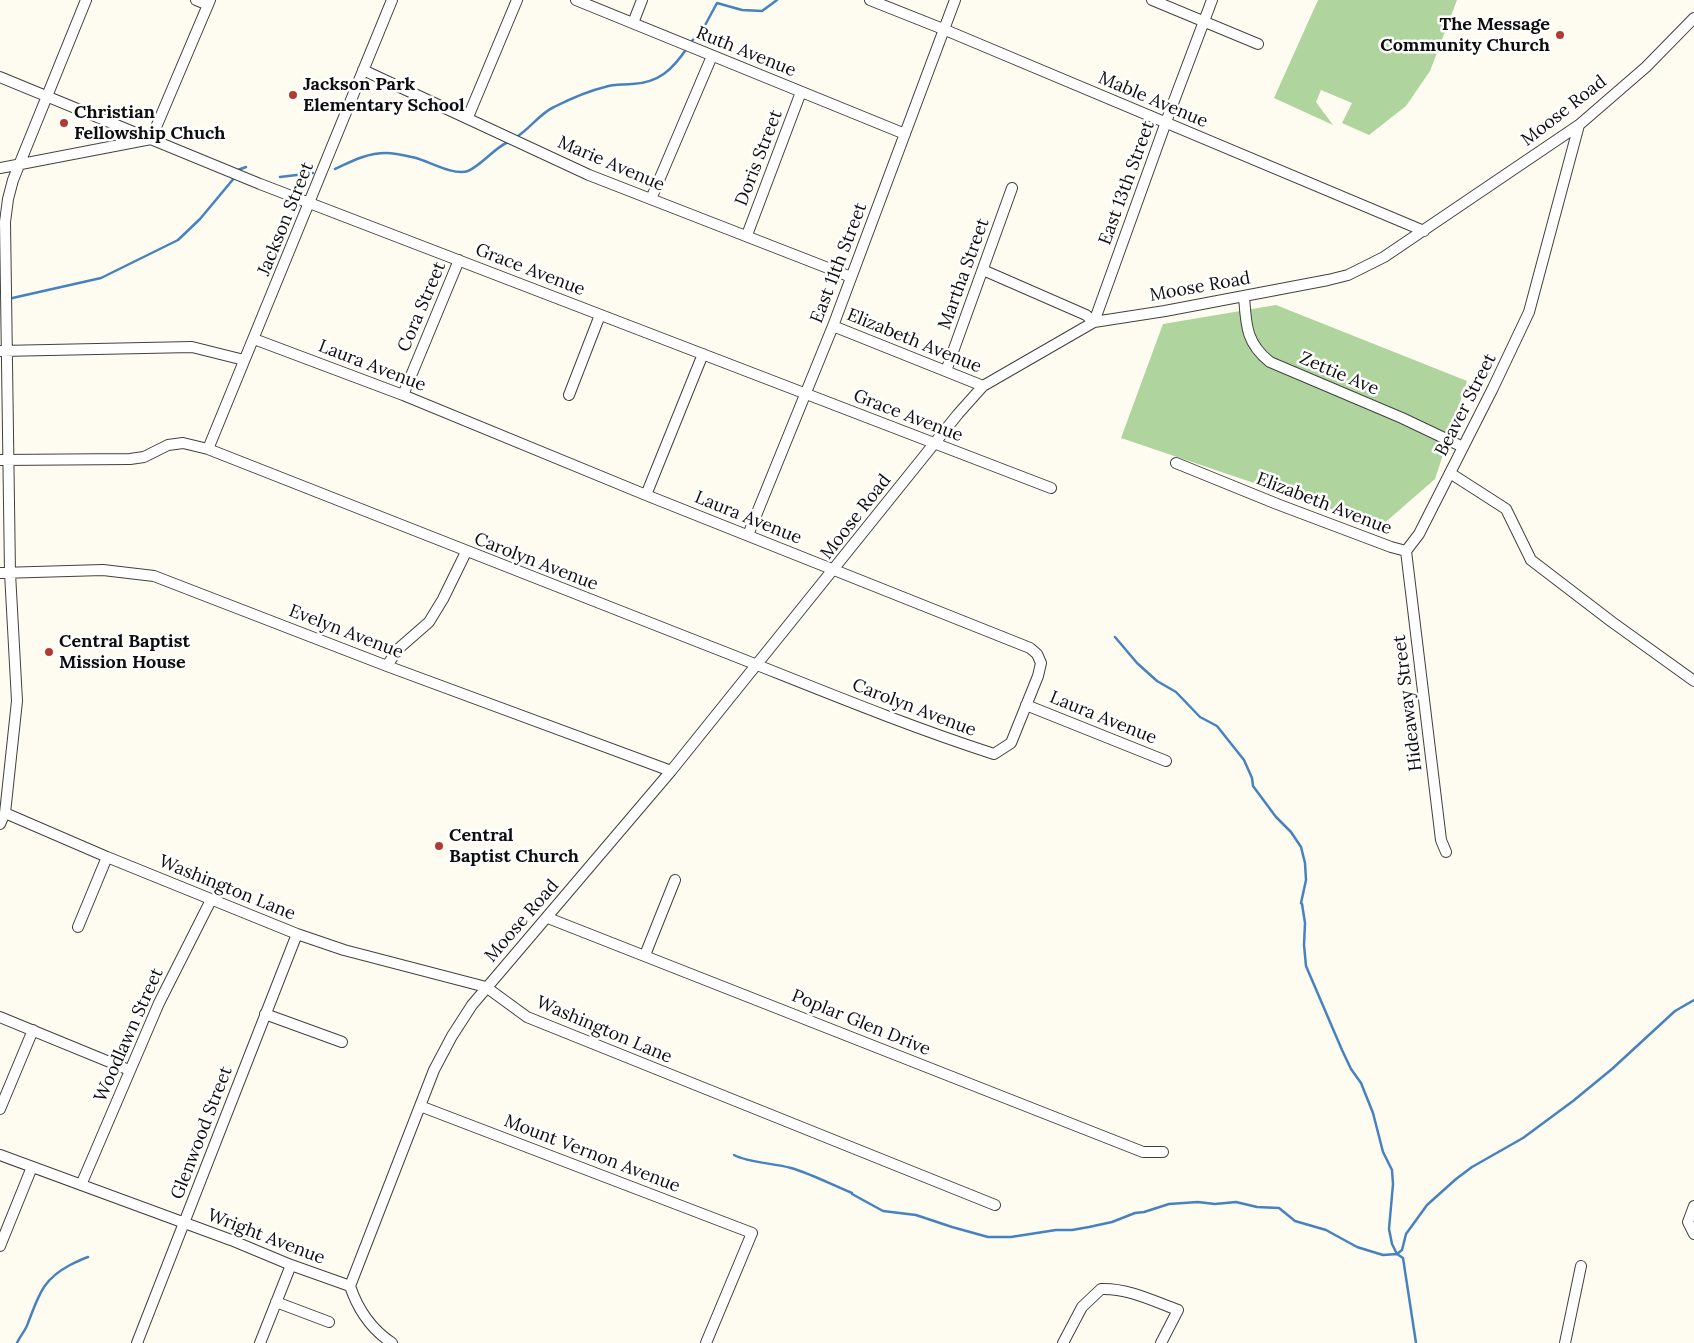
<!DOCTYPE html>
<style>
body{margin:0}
canvas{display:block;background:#fefcf0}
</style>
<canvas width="1694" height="1343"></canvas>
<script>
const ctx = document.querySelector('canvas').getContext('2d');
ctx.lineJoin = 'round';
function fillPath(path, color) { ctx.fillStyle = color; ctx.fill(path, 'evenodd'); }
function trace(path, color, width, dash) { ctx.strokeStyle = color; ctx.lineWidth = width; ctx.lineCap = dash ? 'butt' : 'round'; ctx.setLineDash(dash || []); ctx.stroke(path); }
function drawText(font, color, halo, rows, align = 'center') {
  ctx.font = font + ' Lora,serif'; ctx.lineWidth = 5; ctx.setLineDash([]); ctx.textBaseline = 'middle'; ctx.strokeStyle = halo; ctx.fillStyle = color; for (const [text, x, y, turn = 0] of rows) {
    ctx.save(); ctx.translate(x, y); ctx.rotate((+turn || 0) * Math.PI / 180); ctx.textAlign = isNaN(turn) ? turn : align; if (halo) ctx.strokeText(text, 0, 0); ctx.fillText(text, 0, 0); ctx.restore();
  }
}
const forest = new Path2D(`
 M1318,0H1457L1430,71L1406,106L1369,135L1342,123L1352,103L1321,90L1316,102L1333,125L1274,98Z
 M1276,305L1467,381L1435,479L1381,526L1121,438L1163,324Z`);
const stream = new Path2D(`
 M690,43L703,29L717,3L742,10L762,11L777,0
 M515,138C530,129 539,114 554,107C570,99 588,91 605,87C614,84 623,85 632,84C659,83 673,69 687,48
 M335,169C352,161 367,153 386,153C396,153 407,156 416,158C430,162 454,176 468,171C483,164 493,149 508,142
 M237,172L238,170L246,167
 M280,177L313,173
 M8,299L101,278L178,240L200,219L235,177
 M1115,637L1137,663L1157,681L1176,692L1200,717L1217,726L1244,760L1252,778L1253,786L1276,817L1291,832L1301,847L1305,863L1306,880L1301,903L1302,904L1305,923L1304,945L1306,966L1342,1050L1351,1069L1361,1083L1373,1113L1383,1152L1392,1170L1393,1184L1389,1229L1392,1244L1397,1254L1403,1258L1416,1343
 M734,1155C749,1163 774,1163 791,1168C812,1174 832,1185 852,1193V1194L883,1211L916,1215L952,1227L988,1237H1011L1056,1230H1072L1089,1227L1112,1222L1135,1213L1144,1212L1169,1204L1198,1202L1215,1204L1236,1202L1257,1207L1279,1208L1295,1221L1326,1230L1357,1247L1383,1255L1397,1254L1402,1250L1406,1234L1427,1205L1456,1179L1472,1167L1523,1138L1573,1101L1612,1069L1675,1011L1694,1000
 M17,1343C20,1336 26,1330 28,1323C39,1295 42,1280 70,1265C76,1262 82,1259 88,1257`);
const minor = new Path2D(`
 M196,0L208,5
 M576,0L905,134
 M870,0L943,29L1424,231
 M1152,0L1258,44
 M633,23L642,0
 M363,70L589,175L851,277
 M0,77L260,184L1051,488
 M468,117L517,0
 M0,168L151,139L210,0
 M651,199L712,56
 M747,235L801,92
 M983,270L1086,315L1094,322L1166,122L1212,0
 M1244,296C1246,325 1246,343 1270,362L1402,418L1463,447
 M833,326L983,386
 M1,351L192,347L244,360
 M946,371L1012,188
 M403,395L459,260
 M569,395L600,315
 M208,449L392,0
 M0,460L130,459L144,457L168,445L183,443L208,449C375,516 542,581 709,646C804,683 898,723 994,754L1011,743L1038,676L1041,663L1037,654L1030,648L646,495L403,395L254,339
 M1176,463L1277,504L1391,547L1406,551
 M1450,473L1506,509L1531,560L1612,622L1694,681
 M646,495L703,354
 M748,535L833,326L955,0
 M1406,551L1419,534L1493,388L1529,312L1579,125
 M1406,551L1441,840L1446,852
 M0,573L103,570L154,576L387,666L671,771
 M387,666L397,650L429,622L443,599L466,552
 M1026,705L1166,761
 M5,813L107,857L297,934L344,950L486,987L527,1017L995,1205
 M0,824L5,813L17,701L10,573L5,222L8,199L13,180L86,0
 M548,918L1143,1152H1163
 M78,927L107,857
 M645,955L675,880
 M265,1014L342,1042
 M0,1017L129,1070
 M420,1106L752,1233L706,1343
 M0,1109L33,1030
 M0,1155L231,1240L291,1265L350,1286
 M81,1185L159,1003L211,900
 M1694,1206L1688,1222L1694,1234
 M0,1246L32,1167
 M276,1302L329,1322
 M137,1343L297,934
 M260,1343L291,1265
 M392,1343C371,1329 358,1310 350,1286L434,1070L452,1036L472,1005L671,771L958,414L983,386L1094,322L1165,311L1328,280L1348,275L1384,257L1579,125L1646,67L1694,18
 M1063,1343L1082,1307L1101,1289C1128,1288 1153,1301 1178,1310L1161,1343
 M1565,1343L1581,1266`);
const markers = [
 [1560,35,5,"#b13b32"],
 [293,95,5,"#b13b32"],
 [64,123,5,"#b13b32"],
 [49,652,5,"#b13b32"],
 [439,846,5,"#b13b32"]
];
const poiNames = [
 ["The Message",1550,25,"right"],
 ["Community Church",1550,46,"right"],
 ["Jackson Park",303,85],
 ["Elementary School",303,106],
 ["Christian",74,113],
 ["Fellowship Chuch",74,134],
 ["Central Baptist",59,642],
 ["Mission House",59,663],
 ["Central",449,836],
 ["Baptist Church",449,857]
];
const streetNames = [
 ["Ruth Avenue",746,52,22],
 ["Mable Avenue",1153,100,23],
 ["Moose Road",1564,111,-38],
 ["Doris Street",759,158,-69],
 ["Marie Avenue",611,164,23],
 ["East 13th Street",1127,183,-70],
 ["Jackson Street",286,219,-68],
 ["East 11th Street",839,263,-69],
 ["Grace Avenue",530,270,21],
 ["Martha Street",964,274,-70],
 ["Moose Road",1200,287,-10],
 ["Cora Street",422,307,-67],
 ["Elizabeth Avenue",914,341,22],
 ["Laura Avenue",372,366,21],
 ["Zettie Ave",1339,374,23],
 ["Beaver Street",1466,405,-63],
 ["Grace Avenue",908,416,21],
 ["Elizabeth Avenue",1324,504,21],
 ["Moose Road",856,517,-52],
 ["Laura Avenue",748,518,22],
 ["Carolyn Avenue",536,562,21],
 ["Evelyn Avenue",346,632,21],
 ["Hideaway Street",1408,703,-97],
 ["Carolyn Avenue",914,708,21],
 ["Laura Avenue",1103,718,22],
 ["Washington Lane",227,888,22],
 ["Moose Road",522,921,-49],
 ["Poplar Glen Drive",861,1023,22],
 ["Washington Lane",604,1030,23],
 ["Woodlawn Street",129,1035,-66],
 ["Glenwood Street",202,1133,-69],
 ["Mount Vernon Avenue",592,1154,21],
 ["Wright Avenue",266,1237,21]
];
fillPath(forest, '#afd49d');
trace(stream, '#4682c1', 2.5);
trace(minor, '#414141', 12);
trace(minor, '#fff', 10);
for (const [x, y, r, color] of markers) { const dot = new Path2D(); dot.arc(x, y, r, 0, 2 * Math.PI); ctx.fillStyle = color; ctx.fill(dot); trace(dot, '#fff', 2); }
drawText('bold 18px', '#0e0e0e', '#fff', poiNames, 'left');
drawText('18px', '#0e0e0e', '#fff', streetNames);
</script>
